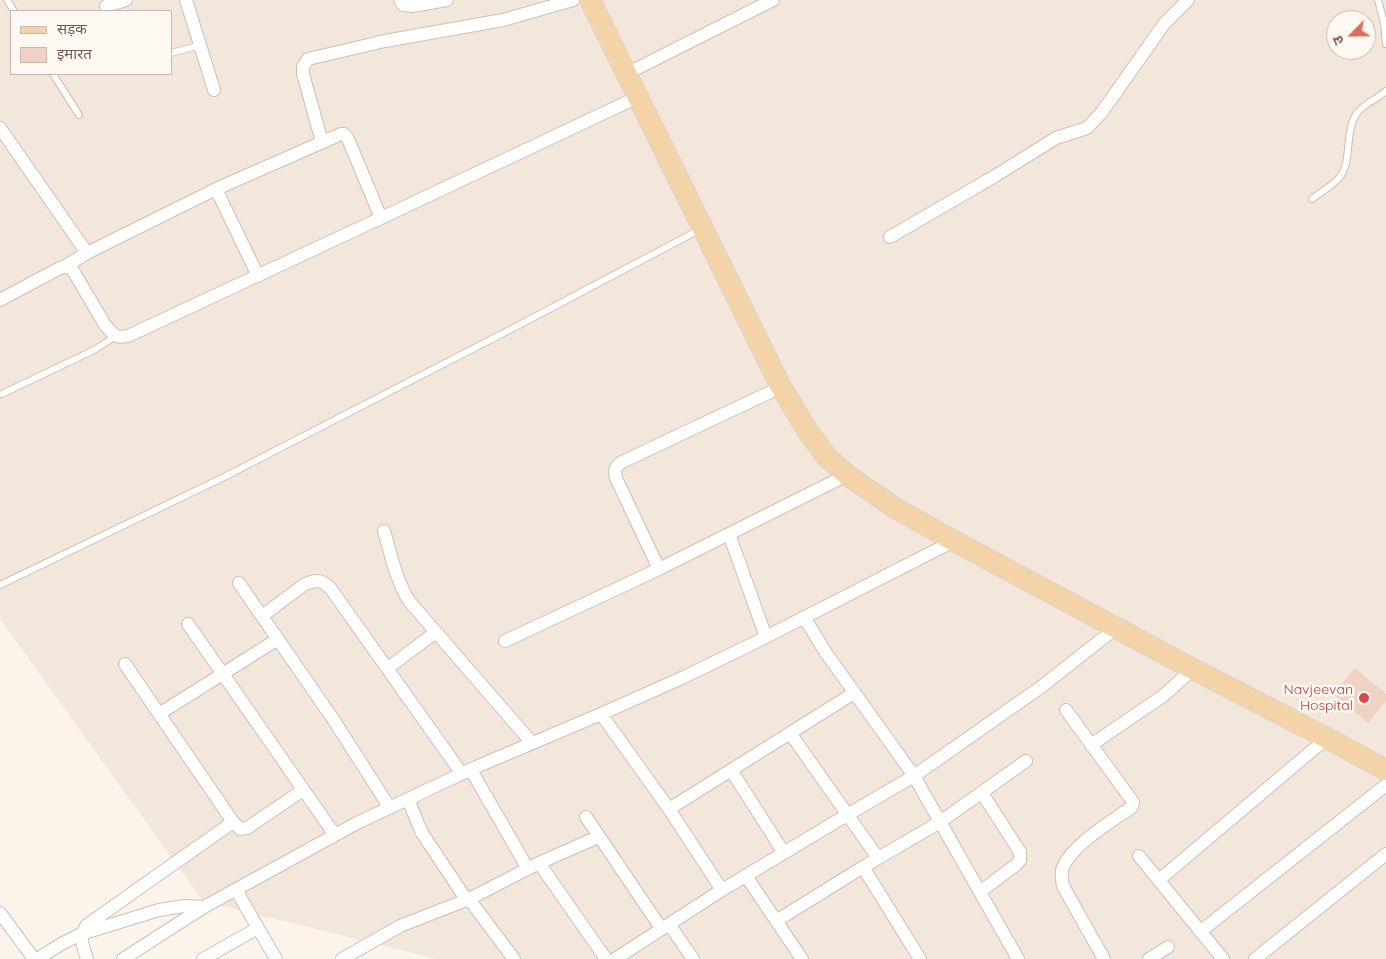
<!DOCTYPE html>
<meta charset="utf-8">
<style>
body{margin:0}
#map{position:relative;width:1386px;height:959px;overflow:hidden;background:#fcf4eb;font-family:Quicksand,"Noto Sans Devanagari",sans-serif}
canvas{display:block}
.legend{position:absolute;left:10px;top:10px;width:162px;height:65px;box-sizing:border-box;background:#fef8f2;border:1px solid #c8b9b1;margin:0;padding:6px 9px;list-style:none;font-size:15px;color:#765a4f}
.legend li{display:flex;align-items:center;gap:10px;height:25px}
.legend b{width:25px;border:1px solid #c8b9b1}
.north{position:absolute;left:1326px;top:10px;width:50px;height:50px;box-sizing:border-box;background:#fef8f2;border:1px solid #c8b9b1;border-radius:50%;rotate:247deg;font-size:14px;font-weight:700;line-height:20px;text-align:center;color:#765a4f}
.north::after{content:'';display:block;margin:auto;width:18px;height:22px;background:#dd6d58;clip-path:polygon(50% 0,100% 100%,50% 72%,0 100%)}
</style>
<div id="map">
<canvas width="1386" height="959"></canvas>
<ul class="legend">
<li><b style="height:6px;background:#f5d3a8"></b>सड़क</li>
<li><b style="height:14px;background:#f0d2c4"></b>इमारत</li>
</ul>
<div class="north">उ</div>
</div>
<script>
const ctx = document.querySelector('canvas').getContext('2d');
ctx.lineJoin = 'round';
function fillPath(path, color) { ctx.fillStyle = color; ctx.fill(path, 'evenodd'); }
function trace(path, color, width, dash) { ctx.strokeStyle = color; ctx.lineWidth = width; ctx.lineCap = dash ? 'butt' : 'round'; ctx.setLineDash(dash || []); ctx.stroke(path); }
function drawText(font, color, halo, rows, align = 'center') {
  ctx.font = font + ' Quicksand,sans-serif'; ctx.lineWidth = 5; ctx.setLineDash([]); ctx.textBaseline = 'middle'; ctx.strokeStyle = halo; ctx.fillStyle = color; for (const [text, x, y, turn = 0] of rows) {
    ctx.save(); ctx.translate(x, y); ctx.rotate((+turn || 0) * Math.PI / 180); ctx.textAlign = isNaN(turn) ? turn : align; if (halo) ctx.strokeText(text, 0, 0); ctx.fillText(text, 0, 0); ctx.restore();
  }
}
const residential = new Path2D(`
 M0,0H1386V959H436L203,901L0,619ZM11,11H171V74H11ZM1336,20H1366V50H1336Z`);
const building = new Path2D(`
 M1355,668L1386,694V701L1368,723L1333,694Z`);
const service = new Path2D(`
 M7,0L14,11
 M1378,0L1384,23L1386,44
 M171,53L201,45
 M53,74L79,115
 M1312,199C1321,192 1332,186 1339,178C1352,163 1345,136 1354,118C1360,105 1376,100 1386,91
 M2,394L94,350L116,336
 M0,585L224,477L521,324L699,230`);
const minor = new Path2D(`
 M186,0L214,90
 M400,0L403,5L412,6L447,0
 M106,6L126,0
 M626,74L773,0
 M0,128L87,253
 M322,142L303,74V67L308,59L385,41L503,20L573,0
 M216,189L258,276
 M890,237L995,176L1056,138L1087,128L1102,112L1164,24L1188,0
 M64,267L87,253L216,189L341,134H344L348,139L381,218
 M0,300L60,268C67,266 71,267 75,274L105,325C113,334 115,339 128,336L381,218L638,97
 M384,531C391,555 396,580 409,601L532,743
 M729,534L766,637
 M659,569L616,478C614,470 615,466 622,462L781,387
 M239,583L333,719L390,808
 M262,616L305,584C318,579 322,580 331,589L462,774
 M804,617L826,653L914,776L1018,959
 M188,624L335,835
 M505,641L659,569L847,475
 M125,664L233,822L240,829L247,828L303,790
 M388,668L436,632
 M1066,710L1133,802L1132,807L1129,809C1109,823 1069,847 1062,870C1061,876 1062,880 1063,886L1104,959
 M159,714L278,639
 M601,714L669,809L722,890
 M790,733L878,858
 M1091,745L1163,696L1193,669
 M471,770L528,869
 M731,770L784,853
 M412,797L410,804L422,833L466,899H469L514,959
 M669,809L854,693
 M586,817L661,928
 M1139,856L1223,959
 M539,863L606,959
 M863,867L920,959
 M746,876L802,959
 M1159,880L1327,738
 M236,890L276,959
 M980,892L1017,864L1020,860V852L982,793
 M0,913L34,959
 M776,921L863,867L940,822L1026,761
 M669,924L693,959
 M1201,931L1386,785
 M37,959L63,943L81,934L159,910L184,906L204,907
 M87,959C83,946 78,936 87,925L233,822
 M123,959L204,907L357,823L476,767L601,714L684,677L752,644L954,541
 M203,959L258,928
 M342,959L400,926L469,899L539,863L598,837
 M615,959L722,890L847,815L914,776L1041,687L1116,628
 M1149,959L1168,947
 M1255,959L1386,854`);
const primary = new Path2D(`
 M590,0L781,387L807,430L826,456L847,475L895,508L954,541L1193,669L1327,738L1386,770`);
const markers = [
 [1364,698,6,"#e0444e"]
];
const healthNames = [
 ["Navjeevan",1353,690],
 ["Hospital",1353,706]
];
fillPath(residential, '#f3e6da');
fillPath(building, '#f0d2c4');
trace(service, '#d0beb3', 8);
trace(minor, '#d0beb3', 14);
trace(primary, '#d9d1ce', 22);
trace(service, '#fff', 6);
trace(minor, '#fff', 12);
trace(primary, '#f5d3a8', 20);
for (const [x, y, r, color] of markers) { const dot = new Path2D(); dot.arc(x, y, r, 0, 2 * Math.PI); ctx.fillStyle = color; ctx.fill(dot); trace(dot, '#fef8f2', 2); }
drawText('14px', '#be3a42', '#fef8f2', healthNames, 'right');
</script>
